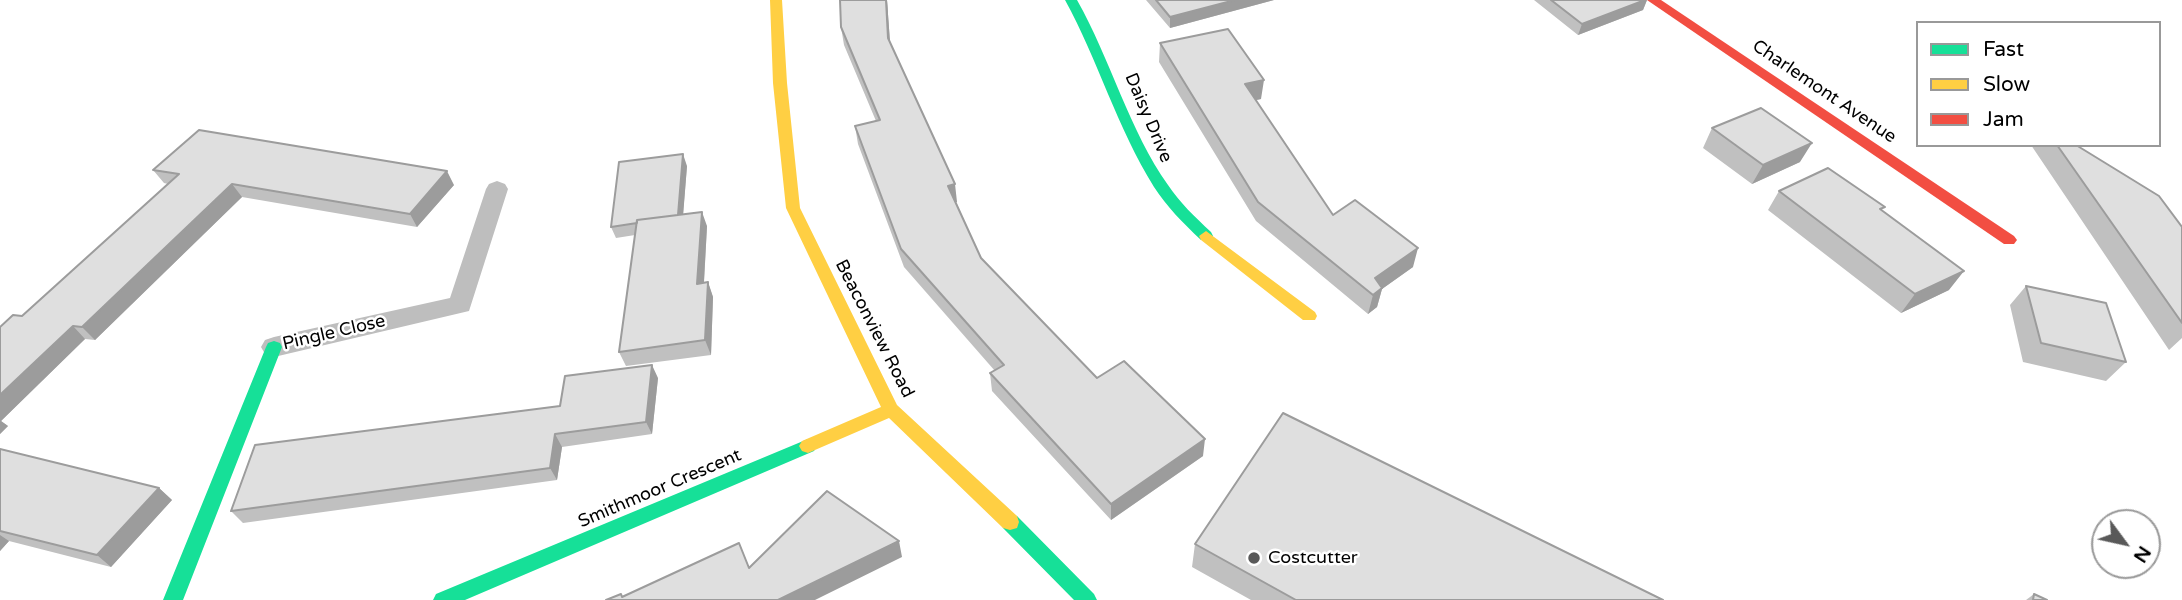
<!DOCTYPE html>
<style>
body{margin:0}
#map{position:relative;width:2182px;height:600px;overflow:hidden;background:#fff;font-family:"Varela Round",sans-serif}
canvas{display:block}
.legend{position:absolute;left:1916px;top:21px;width:245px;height:126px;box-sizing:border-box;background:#fff;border:2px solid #999;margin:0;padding:9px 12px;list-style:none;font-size:21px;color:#000}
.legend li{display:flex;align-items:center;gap:14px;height:35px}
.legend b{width:35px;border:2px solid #999}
.north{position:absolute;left:2091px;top:509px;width:70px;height:70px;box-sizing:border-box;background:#fff;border:2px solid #999;border-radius:50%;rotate:123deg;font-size:19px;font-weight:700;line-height:28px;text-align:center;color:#000}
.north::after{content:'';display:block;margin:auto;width:24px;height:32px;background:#595959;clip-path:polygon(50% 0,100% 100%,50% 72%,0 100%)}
</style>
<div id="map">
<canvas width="2182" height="600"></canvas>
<ul class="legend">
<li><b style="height:9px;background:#16e098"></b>Fast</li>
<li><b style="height:9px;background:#ffcf43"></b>Slow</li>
<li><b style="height:9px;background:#f24e42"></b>Jam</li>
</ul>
<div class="north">N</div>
</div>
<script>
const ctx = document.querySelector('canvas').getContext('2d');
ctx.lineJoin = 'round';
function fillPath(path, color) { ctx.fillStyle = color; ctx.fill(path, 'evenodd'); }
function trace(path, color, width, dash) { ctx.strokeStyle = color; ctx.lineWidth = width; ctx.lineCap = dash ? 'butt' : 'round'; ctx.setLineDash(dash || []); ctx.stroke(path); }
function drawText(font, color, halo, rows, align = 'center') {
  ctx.font = font + ' "Varela Round",sans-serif'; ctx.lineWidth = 5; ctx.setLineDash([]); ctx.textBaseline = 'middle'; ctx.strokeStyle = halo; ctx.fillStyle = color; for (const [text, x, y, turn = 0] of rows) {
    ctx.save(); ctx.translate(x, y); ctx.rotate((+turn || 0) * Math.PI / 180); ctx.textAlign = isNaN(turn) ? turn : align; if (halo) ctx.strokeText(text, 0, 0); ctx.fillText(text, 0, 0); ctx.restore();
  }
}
const lane = new Path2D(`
 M497,181L505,184L508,189L469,311L274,357L265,354L261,347L265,340L274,337L450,298L486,189L489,184Z`);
const fast = new Path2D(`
 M1065,0H1077C1110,58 1130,132 1168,185C1180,203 1195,217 1211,232L1213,236L1211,240H1201C1183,223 1167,207 1154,187C1117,128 1098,60 1065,0Z
 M274,341L280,343L282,347L183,600H163L266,347L268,343Z
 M808,439L814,441L817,446L814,451L465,600H433L436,594Z
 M1010,514L1017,516L1094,594L1097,600H1074L1003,528L1001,522L1003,516Z`);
const slow = new Path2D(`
 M770,0H782L787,83L800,208L897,405L1017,516L1019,522L1017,528L1010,530L1003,528L889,418L808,453L802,451L799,446L802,441L881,407L786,208L773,83Z
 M1206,231L1315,312L1317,316L1315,320H1303L1201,240L1199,236Z`);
const jam = new Path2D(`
 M1647,0H1661L2014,236L2017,240L2014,244H2004Z`);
const wall = new Path2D(`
 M887,0L890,42L957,202H956L981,258L1097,378L1203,456L1111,520L992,391L990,373L995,371L904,267L858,144L855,126L876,121L844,45L841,27Z
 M1146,0H1274L1170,28Z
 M1534,0H1647L1643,10L1578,35Z
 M1160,43L1261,99L1256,100L1333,215L1413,267L1382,289L1377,307L1368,314L1256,221L1159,62Z
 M1712,128L1800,162L1752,184L1703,148Z
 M2031,145H2076L2182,227V338L2169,350Z
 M687,166L683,214L707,226L704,283L708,282L713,297L711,355L626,366L619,352L635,235L616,238L611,227Z
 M153,170L454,185L417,227L242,197L95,340L85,339L1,421L8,426L0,434V327L22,316L168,184L164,183Z
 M1779,191L1882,211L1949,290L1901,313L1768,210Z
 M2026,286L2126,362L2106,381L2023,362L2010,305Z
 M658,378L652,434L562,447L557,480L243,523L231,511L560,406Z
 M0,449L159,488L172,500L111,567L9,541L0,551Z
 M1195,544L1663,600H1251L1192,567Z
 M2034,594L2047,600H2026Z`);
const shadedWall = new Path2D(`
 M886,0H887L891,56L888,38Z
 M1235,0H1274L1170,28V17Z
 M1645,0H1647L1643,10L1578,35L1582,24Z
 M1264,80L1261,99L1242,103L1245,84Z
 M1812,143L1800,162L1752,184L1763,165Z
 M683,154L687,166L682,229L678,218Z
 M447,171L454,185L417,227L410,214Z
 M232,184L242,197L95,340L82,327Z
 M955,184L957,202L951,203L948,186Z
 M702,212L707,226L703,298L697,284Z
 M1418,248L1413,267L1382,289L1377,307L1368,314L1373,295L1375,278Z
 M1964,271L1949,290L1901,313L1915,294Z
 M708,282L713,297L711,355L705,340Z
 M73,326L85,339L1,421L8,426L0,434V395Z
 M652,365L658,378L652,434L646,422Z
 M555,434L562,447L557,480L550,468Z
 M1205,439L1203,456L1111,520V504Z
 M159,488L172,500L111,567L97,555Z
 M0,535L9,541L0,551Z
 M899,541L902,557L815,600H778Z`);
const building = new Path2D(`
 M840,0H886L888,38L955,184L948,186L981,258L1097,378L1124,361L1205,439L1111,504L990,373L1004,365L901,249L855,126L880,120L841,27Z
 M1156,0H1235L1170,17Z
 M1551,0H1645L1582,24Z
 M1228,29L1264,80L1245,84L1333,215L1355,200L1418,248L1375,278L1382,288L1373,295L1258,202L1160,43Z
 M1761,108L1812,143L1763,165L1712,128Z
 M199,130L447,171L410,214L232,184L82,327L73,326L0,395V327L13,315L22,316L179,174L153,170Z
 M2057,145H2076L2159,196L2182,227V323Z
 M683,154L678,215L637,220V223L611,227L619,162Z
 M1828,168L1885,207L1880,209L1964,271L1915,294L1779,191Z
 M702,212L697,284L708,282L705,340L619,352L637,220Z
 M2026,286L2106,303L2126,362L2041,343Z
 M652,365L646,422L555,434L550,468L231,511L255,445L560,406L565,376Z
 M1283,413L1663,600H1296L1195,544Z
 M0,449L159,488L97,555L0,531Z
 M827,491L899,541L778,600H606L621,594L622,597L739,543L749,568Z
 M2034,594L2047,600H2033Z`);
const markers = [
 [1254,558,7,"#595959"]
];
const streetNames = [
 ["Charlemont Avenue",1824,92,34],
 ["Daisy Drive",1148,118,67],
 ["Beaconview Road",874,329,63],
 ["Pingle Close",334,333,-13],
 ["Smithmoor Crescent",660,489,-23]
];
const poiNames = [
 ["Costcutter",1268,558]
];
fillPath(lane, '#bebebe');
fillPath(fast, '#16e098');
fillPath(slow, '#ffcf43');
fillPath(jam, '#f24e42');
fillPath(wall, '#c0c0c0');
fillPath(shadedWall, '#9c9c9c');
fillPath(building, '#dfdfdf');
trace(building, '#9c9c9c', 2);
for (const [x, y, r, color] of markers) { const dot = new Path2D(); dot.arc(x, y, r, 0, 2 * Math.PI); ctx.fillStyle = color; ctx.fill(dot); trace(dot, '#fff', 2.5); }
drawText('18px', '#000', '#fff', streetNames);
drawText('18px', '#000', '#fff', poiNames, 'left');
</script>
